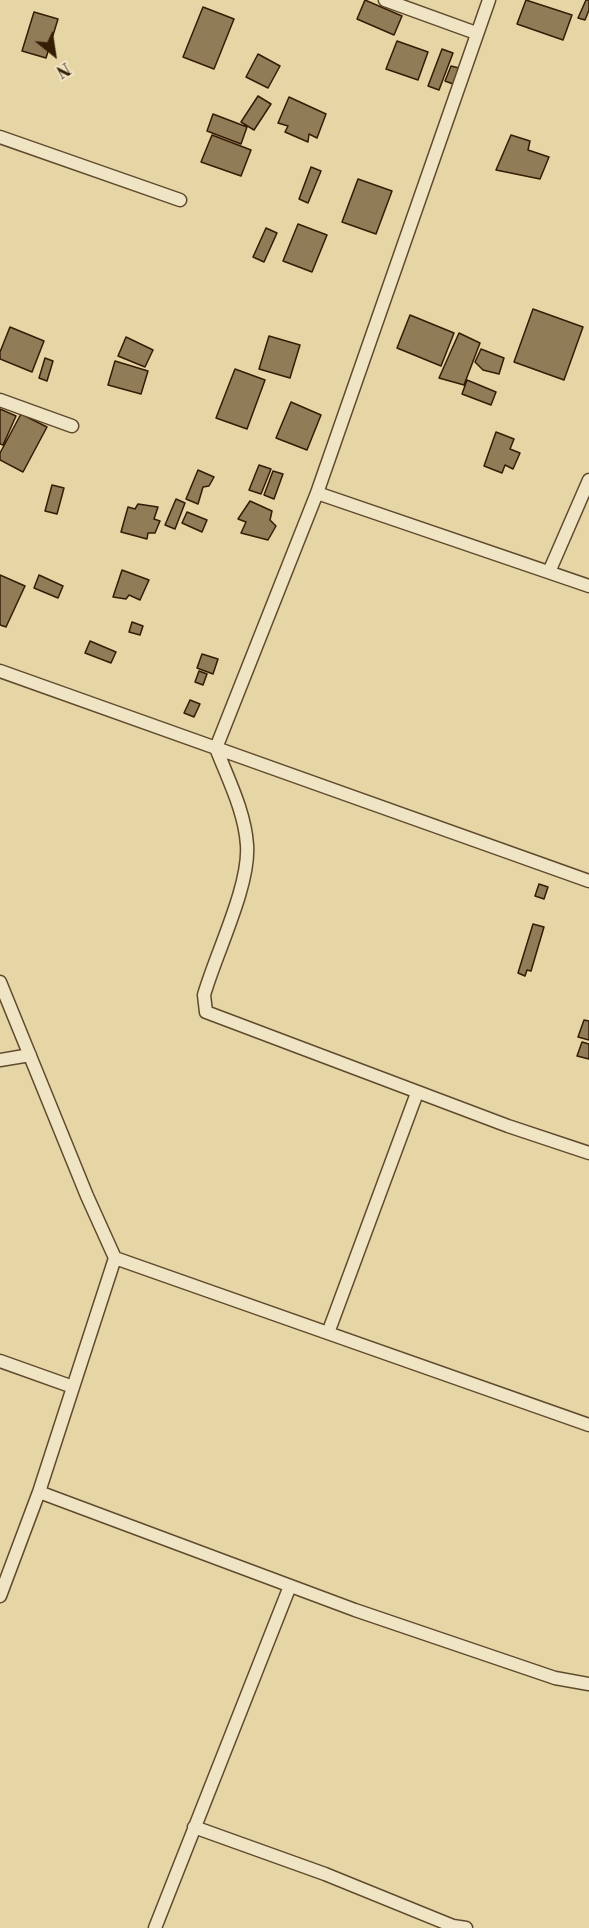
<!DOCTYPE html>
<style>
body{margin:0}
#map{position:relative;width:589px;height:1928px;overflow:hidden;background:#e6d5a5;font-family:"Libre Bodoni",serif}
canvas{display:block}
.north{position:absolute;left:24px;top:24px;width:60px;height:60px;-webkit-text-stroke:4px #efe4c4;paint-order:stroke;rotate:150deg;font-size:16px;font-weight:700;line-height:24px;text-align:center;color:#341c05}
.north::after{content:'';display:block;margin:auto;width:21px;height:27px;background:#341c05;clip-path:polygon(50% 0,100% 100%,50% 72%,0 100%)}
</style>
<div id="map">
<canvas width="589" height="1928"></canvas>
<div class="north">N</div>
</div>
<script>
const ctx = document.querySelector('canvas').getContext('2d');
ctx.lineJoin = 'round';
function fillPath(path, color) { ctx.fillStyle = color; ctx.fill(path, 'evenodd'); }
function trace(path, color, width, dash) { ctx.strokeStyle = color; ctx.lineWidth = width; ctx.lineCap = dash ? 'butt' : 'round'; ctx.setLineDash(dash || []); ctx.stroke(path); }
const building = new Path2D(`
 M365,0L402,16L394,35L357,19Z
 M526,0L572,15L563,40L517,24Z
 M586,0H589V10L585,20L578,18Z
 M203,7L234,19L214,69L183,57Z
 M34,12L58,19L46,58L22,51Z
 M397,41L428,52L418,80L386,69Z
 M442,49L453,53L439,90L428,86Z
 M258,54L280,66L268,88L246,77Z
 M451,66L459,68L453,84L445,81Z
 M258,96L271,104L254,130L241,122Z
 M289,97L326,114L317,138L309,134L308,142L285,132L288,126L278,123Z
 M213,114L247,127L241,144L207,131Z
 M212,135L251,150L241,176L201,162Z
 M511,135L530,141L528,150L549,157L540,179L496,170Z
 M311,167L321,171L308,203L299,199Z
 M358,179L392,191L376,234L342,222Z
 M298,224L327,235L312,272L283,261Z
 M266,228L277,233L264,262L253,257Z
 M533,309L583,327L564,380L514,362Z
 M410,315L454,333L441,366L397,348Z
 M10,327L44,341L32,372L0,359V352Z
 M459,333L480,343L464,385L439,378Z
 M269,336L300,345L290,378L259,369Z
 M126,337L153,350L145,367L118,356Z
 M481,349L504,358L499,374L483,370L475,362Z
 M45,358L53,361L47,381L39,378Z
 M115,361L148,371L141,394L108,385Z
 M235,369L265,380L247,429L216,418Z
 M467,380L496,392L491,405L462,394Z
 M291,402L321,415L307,450L276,438Z
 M0,409L16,416L3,445L0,444Z
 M21,414L47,427L23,472L0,460V453Z
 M496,432L514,439L510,449L520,453L513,469L505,465L502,473L484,466Z
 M259,465L271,469L261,494L249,490Z
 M198,470L214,477L209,486L203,487L198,504L186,499Z
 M273,471L283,474L274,499L264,495Z
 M52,485L64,488L57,514L45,511Z
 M176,499L185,503L175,529L165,525Z
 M250,501L272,511L270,520L276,526L268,540L241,533L246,522L238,519Z
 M138,504L158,507L154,519L160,521L155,533H148L147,539L121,532L128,507L135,509Z
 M187,512L207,520L202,532L182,523Z
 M122,570L149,580L140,600L129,595L126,599L113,597Z
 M0,575L25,586L6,627L0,625Z
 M39,575L63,586L58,598L34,588Z
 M132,622L143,626L140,635L129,632Z
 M90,641L116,652L111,663L85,653Z
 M202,654L218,659L213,674L197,668Z
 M199,671L207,674L203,685L195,682Z
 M190,700L200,704L194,717L184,713Z
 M539,884L548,887L544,899L535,896Z
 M533,924L544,927L531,971L527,970L525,976L518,973Z
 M584,1020L589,1021V1040L578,1037Z
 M582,1042L589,1044V1059L577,1056Z`);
const street = new Path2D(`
 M385,0L476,33
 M0,137L180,200
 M0,400L72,426
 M317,493L589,586
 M549,572L589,480
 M0,671L216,748L317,493L489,0
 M216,748C228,779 245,812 247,845C250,886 216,953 204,995L206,1012L508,1126L589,1153
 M216,748L589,881
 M0,982L87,1196L115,1258L39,1492L0,1596
 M0,1060L30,1055
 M115,1258L589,1425
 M328,1333L417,1093
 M0,1361L73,1387
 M39,1492L355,1610L555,1678L589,1684
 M194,1827L325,1874L453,1926L466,1928
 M155,1928L290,1586`);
fillPath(building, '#917c58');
trace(building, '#341c05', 1.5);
trace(street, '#604a2d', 15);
trace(street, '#efe4c4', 12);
</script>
